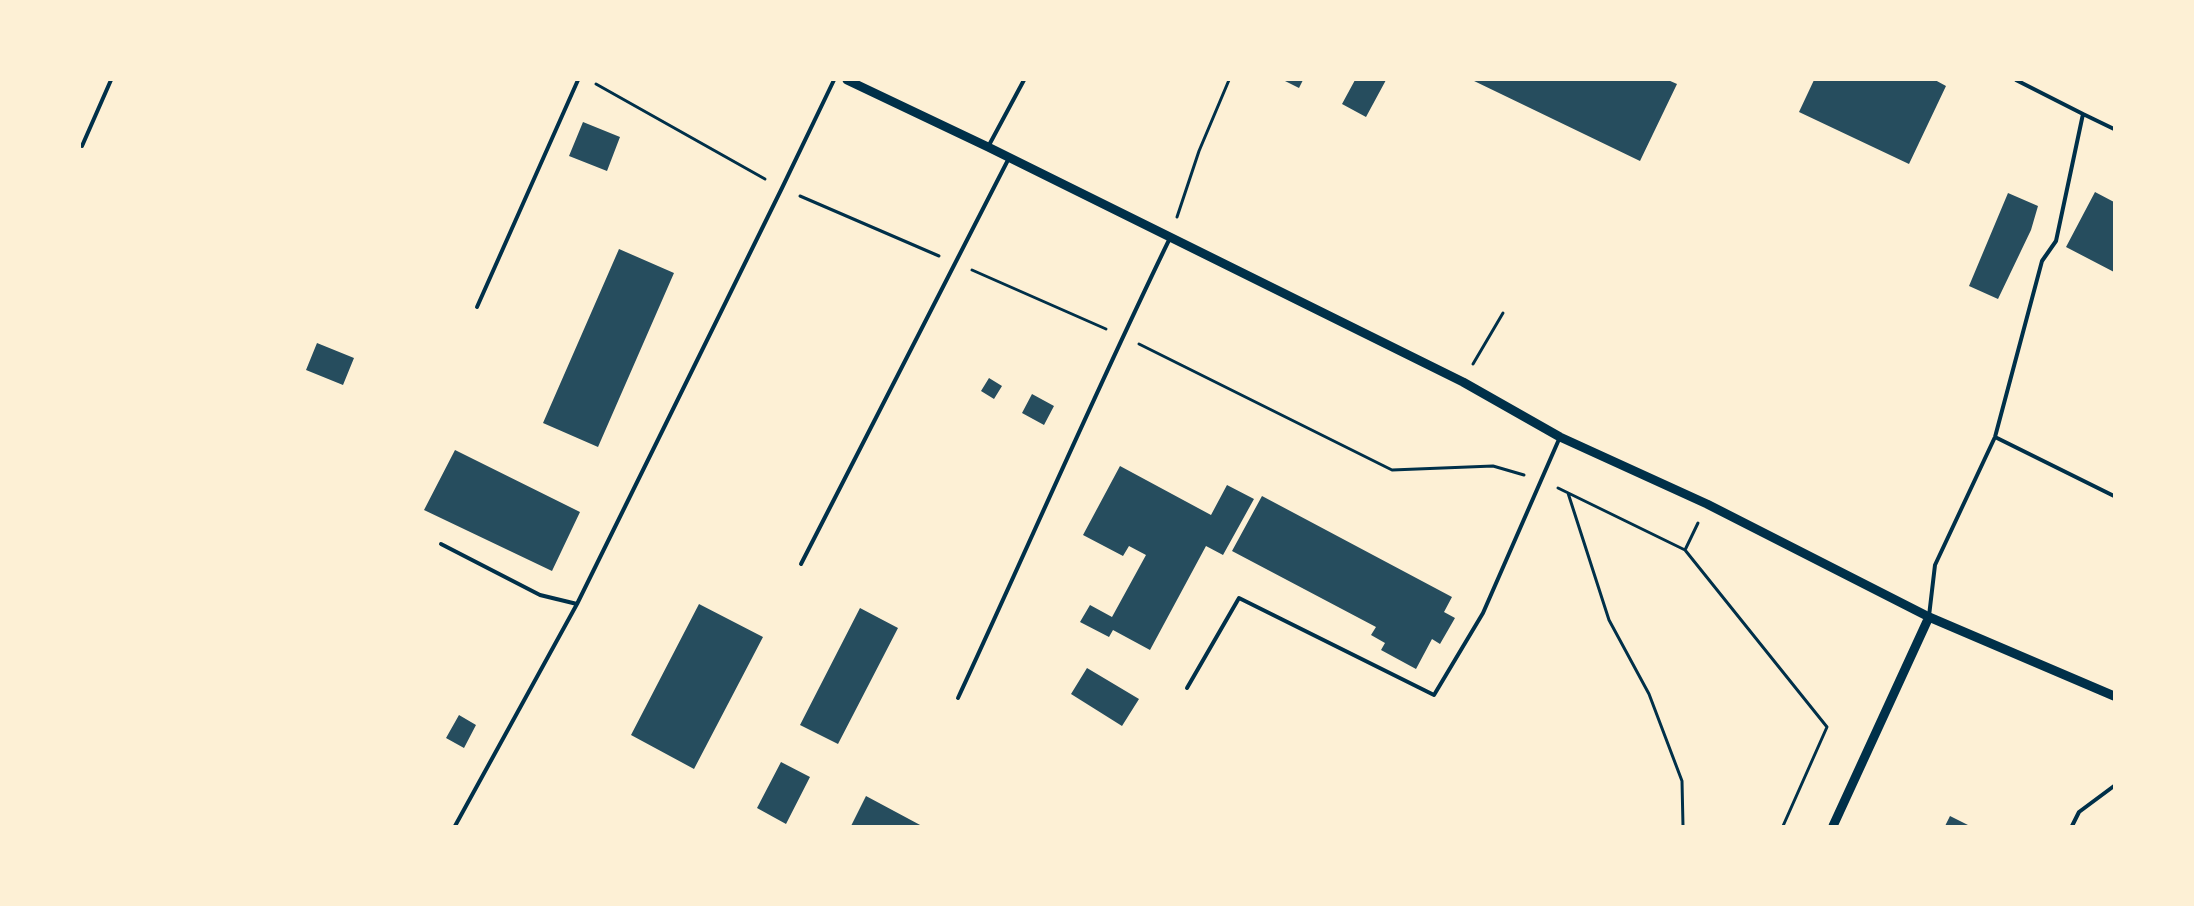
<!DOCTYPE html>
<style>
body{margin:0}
#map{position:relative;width:2194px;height:906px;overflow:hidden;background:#fdf0d5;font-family:Lato,sans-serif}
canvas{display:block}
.frame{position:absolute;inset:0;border:81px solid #fdf0d5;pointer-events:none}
</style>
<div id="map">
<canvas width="2194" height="906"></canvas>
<div class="frame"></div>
</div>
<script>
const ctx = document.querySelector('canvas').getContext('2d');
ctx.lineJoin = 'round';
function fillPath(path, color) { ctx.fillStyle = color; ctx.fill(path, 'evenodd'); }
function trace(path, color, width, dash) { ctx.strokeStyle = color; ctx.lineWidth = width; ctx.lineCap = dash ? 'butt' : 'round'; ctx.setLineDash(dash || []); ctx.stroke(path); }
const building = new Path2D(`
 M1283,80H1303L1299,88Z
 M1355,80H1386L1366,117L1342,104Z
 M1472,80H1668L1677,84L1640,161Z
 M1814,80H1935L1946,86L1909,164L1799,112Z
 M583,122L620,137L607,171L569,156Z
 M2095,192L2114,202V272L2066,247Z
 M2008,193L2038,206L2031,230L1998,299L1969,286Z
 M619,249L674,273L598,447L543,423Z
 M317,343L354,358L343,385L306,370Z
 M989,378L1002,386L994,399L981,391Z
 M1032,394L1054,406L1044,425L1022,413Z
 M455,450L580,512L552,571L424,510Z
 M1120,466L1211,515L1227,485L1254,499L1223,555L1206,546L1150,650L1113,630L1109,637L1080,622L1090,605L1112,617L1146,555L1129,546L1123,556L1083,535Z
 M1262,496L1452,597L1444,612L1455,618L1440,644L1432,639L1416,669L1381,650L1385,643L1371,635L1376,627L1232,551Z
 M699,604L763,637L694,769L631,735Z
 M860,608L898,628L838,744L800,725Z
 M1087,668L1139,699L1122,726L1071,694Z
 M459,715L476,725L464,748L446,738Z
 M781,762L810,777L786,824L757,808Z
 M866,796L922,826H851Z
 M1950,816L1970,826H1945Z`);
const path = new Path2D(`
 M596,84L765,179
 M800,196L939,256
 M1177,217L1199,151L1229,80
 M972,270L1106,329
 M1139,344L1392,470L1493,466L1524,475
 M1473,364L1503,313
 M1558,488L1685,550L1827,727L1783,826
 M1568,493L1609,620L1649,694L1682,781L1683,826
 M1685,550L1698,523`);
const service = new Path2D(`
 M2016,80L2083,114
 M82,146L111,80
 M988,147L1024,80
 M477,307L578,80
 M1995,437L2114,496
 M441,544L540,595L577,604
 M801,564L1009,158
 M1929,616L1935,565L1995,437L2042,261L2056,241L2083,114L2114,129
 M1187,688L1239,598L1434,695L1483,613L1560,437
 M958,698C1029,545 1096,390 1170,238
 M455,826L577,604L782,188L834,80
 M2072,826L2079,812L2114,786`);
const tertiary = new Path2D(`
 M847,80L988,147L1463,382L1560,437L1707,504L1929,617L2114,696
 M1833,826L1929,617`);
fillPath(building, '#264d5e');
trace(path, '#003049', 3);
trace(service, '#003049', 4);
trace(tertiary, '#003049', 9);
</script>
